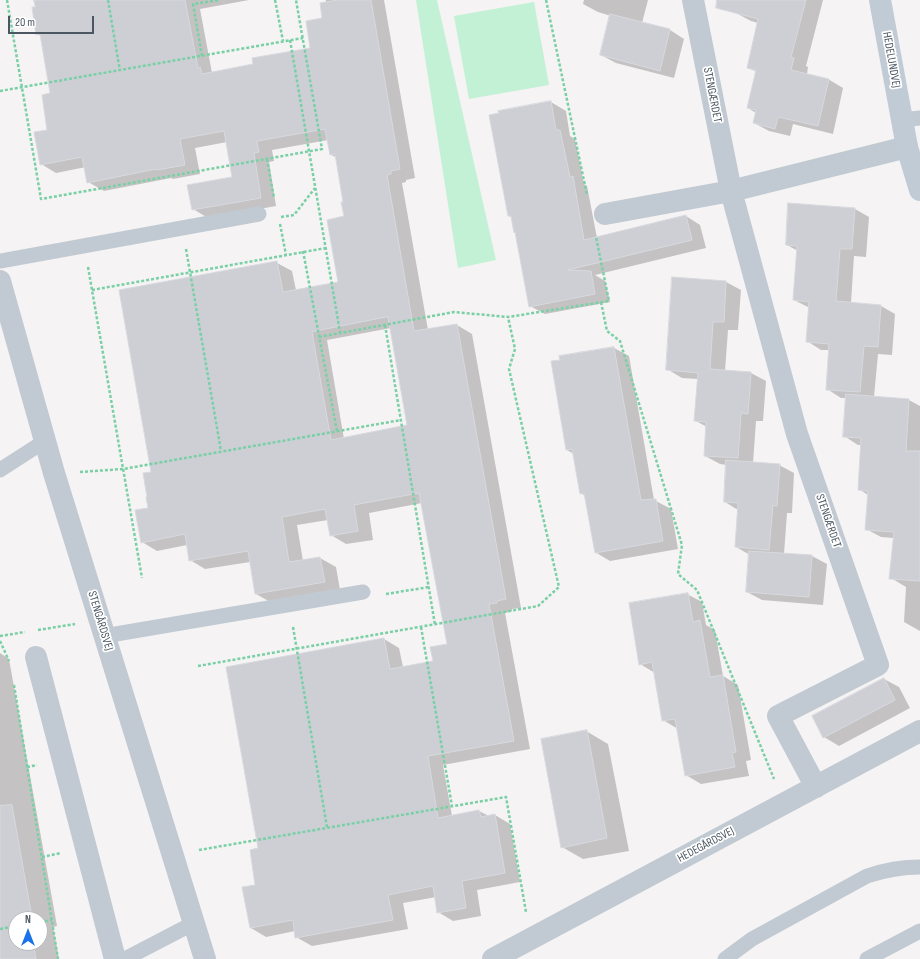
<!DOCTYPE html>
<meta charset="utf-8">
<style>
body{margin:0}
#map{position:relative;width:920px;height:959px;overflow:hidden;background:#f5f3f3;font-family:"Sofia Sans Condensed",sans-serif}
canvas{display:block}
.north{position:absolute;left:8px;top:911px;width:40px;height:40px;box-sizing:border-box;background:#fff;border:1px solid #b7bbc0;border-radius:50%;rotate:0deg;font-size:11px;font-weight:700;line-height:16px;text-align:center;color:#4a5661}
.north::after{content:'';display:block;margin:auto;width:14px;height:18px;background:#1a73e8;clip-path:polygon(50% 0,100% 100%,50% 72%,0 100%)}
.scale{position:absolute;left:8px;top:16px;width:86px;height:18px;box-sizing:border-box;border:2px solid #4a5661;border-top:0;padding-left:5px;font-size:12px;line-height:14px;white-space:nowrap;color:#4a5661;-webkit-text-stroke:3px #fff;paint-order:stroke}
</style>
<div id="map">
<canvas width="920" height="959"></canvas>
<div class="north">N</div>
<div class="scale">20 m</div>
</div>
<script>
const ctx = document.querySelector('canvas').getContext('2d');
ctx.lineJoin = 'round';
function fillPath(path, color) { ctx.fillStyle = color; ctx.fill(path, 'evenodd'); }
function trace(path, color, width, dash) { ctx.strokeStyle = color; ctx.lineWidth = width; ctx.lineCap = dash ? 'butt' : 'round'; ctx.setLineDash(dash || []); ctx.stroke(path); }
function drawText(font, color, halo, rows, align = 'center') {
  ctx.font = font + ' "Sofia Sans Condensed",sans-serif'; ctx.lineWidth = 3.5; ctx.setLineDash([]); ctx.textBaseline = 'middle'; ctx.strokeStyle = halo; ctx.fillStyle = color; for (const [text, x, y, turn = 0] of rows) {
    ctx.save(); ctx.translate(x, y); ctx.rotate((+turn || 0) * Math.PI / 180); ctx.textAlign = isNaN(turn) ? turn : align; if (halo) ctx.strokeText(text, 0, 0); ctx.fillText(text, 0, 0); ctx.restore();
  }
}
const green = new Path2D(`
 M416,0H437L496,260L458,268Z
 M534,2L549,85L469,99L454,16Z`);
const shadow = new Path2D(`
 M35,0H249L200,9L212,73L254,65L311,49L324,19L326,0H384L415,178L406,180V182L402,183L428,330L457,325L472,334L521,608L512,609V611L505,613L530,749L443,765L452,816L479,811L489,816L495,815L510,824L520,882L477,890L481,916L453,921L438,912L436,897L403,903L408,929L312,946L296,937L295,931L266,937L251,928L259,849L384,639L399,648L403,667L434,662L448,644L422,503L369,513L373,540L346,544L331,535L328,520L297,525L303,561L320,558L336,567L340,590L272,603L256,594L250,562L205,569L190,560L187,545L157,551L142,542L149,508L152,472L277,263L292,271L296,290L339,283L345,217L344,202L337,158L330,154L328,140L272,150L274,161L269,162L276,206L208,218L193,209L234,177L227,142L195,148L200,174L173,179L171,178L104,191L88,182L86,167L56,173L41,164L48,130L51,94L41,36L37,34ZM391,328L408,426L344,439L327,340Z
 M584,0H648L642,23L670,30L684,39L674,78L616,63L601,55L611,16L598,12L583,4Z
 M739,0H823L806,66L808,67L807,74L828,79L843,88L833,134L793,124L790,136L769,131L754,123L756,113L748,108L757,72L748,68L758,23L751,21L736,13Z
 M551,102L566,111L570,136L575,139L584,184L587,186L597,238L686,216L700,225L706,248L595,275L605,281L610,302L545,314L530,306L516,233L515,232L512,217L509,216Z
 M855,209L869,217L866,257L854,256L851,303L881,306L895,314L892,355L878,354L874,397L909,400L920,406V631L904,622L906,587L891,578L894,538L881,537L866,529L868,495L859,489L862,445H858L844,436L846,398H841L827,389L830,350H821L807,341L810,308L794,300L798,251L787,245Z
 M673,278L726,282L741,290L738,330H728L725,371L751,373L766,381L763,421H756L753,463L779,465L794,473L792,513H787L784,554L812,556L827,564L823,605L762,600L747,592L750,555L736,547L738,510L725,502L727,465L720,464L705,456L707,427L696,421L698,379L682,378L667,369Z
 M614,348L629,356L654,500L671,509L678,549L610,561L595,552L586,496L580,493L574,454L567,450L560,357Z
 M687,594L702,602L706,625L715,630L723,676L738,685L751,760L746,761L749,776L701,784L686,775L678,729L663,720L655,673L640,664Z
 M0,653L9,659L57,926L53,927L59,959H0ZM16,919H40V943H16Z
 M884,679L899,687L910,708L839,746L824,737Z
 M586,731L608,744L629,851L583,859L562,847Z`);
const building = new Path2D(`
 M34,0H185L198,68L200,67L202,74L253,64L252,58L310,48L306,21L322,18L320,3L337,0H371L400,169L391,171V174L387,175L414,331L457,324L506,599L497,601V603L489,604L514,741L428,756L438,818L479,810L481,817L495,814L505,873L462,881L466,908L437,913L433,886L388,895L393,920L295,938L293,920L250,928L242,887L255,885L250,850L258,848L226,667L384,638L390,669L433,661L430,647L447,644L419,493L354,505L358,531L330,536L325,509L282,517L289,562L320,557L325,582L255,594L248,551L189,561L185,534L141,543L135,510L148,508L146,497H147L143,473L151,472L119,290L277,261L283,292L338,282L327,220L344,216L341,202H343L335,154L330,155L325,129L257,141L259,152L254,153L261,198L192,210L187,185L232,177L224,131L180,139L185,165L157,170L156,169L87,183L82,157L40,165L34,132L47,130L42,95L50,93L40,34L36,35L32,7H35ZM388,317L407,425L331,440L312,332Z
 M717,0H806L791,57L794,58L791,70L829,79L818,126L778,117L775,129L753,123L756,110L747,108L756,70L747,68L758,19L716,8Z
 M610,14L670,29L660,71L600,55Z
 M551,101L556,130H560L570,177L573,176L584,240L686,215L692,240L568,270L591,271L595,294L529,307L515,232L514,233L511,216H508L489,115L499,113L498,111Z
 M788,203L855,208L852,249H840L836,301L881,305L878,347L864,346L860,392L826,390L829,344L806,342L809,302L793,300L797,246L786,245Z
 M672,277L726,281L724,322H713L710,369L751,372L748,414L741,413L738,458L704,456L706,422L694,421L698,373L666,370Z
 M614,347L641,500L656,499L663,541L595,553L584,493L580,494L572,449L566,450L551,361L560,360L559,356Z
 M846,394L909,399L906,451H920V581L889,579L894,532L865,530L868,491L858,490L861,438L843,437Z
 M726,460L780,464L777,506L773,505L769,550L735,547L738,503L724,502Z
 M749,551L812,555L809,597L746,592Z
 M688,593L693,622L700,620L710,677L723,675L736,752L732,753L735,767L685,776L675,719L662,721L652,662L639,665L629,603Z
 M884,678L895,700L823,738L812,716Z
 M587,730L607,838L561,848L541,739Z
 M12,805L31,912H28L29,919H16V943H33L36,959H0V806Z`);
const path = new Path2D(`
 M7,0L41,199L322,149L296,0
 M108,0L120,71
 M275,0L283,41
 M546,0L587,195
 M290,40L340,332
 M202,56L193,4L220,0
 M0,91L303,38
 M267,159L274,198
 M281,217L294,215L315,188
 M280,224L286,255
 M186,249L221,451
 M303,251L337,431
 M88,267L142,578
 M92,290L326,248
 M601,302L607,331L620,341L682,545L678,574L697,590L774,779
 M385,325L435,625
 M319,337L454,312L508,317L609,301L596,237
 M80,472L123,469L401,420
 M386,594L429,587
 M293,627L327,827
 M421,627L452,806
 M38,630L75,624
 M0,636L25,632
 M0,641L9,661
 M198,666L538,606L559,587L509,369L515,349L508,317
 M14,685L58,959
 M27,767L37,765
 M199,850L506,797L526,912
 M42,857L61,853
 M40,922L52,920
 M0,929L16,926`);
const lane = new Path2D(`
 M902,120L920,118
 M0,261L259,214
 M0,470L45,441
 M104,636L363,592
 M125,959L194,923
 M725,959L752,939L867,876C885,870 901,867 920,867
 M867,959L920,931`);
const street = new Path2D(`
 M693,0L731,191L797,434L878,665L778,716L816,787
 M605,214L731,191L907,147
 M0,281L54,473L205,959
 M36,657L115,959
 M493,959L920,731`);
const secondary = new Path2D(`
 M880,0L907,147L920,190`);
const streetNames = [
 ["HEDELUNDVEJ",891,60,80],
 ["STENGÆRDET",712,95,79],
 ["STENGÆRDET",828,521,71],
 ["STENGÅRDSVEJ",100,621,73],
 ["HEDEGÅRDSVEJ",706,845,-28]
];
fillPath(green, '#c3f1d5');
fillPath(shadow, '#0003');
fillPath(building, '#cdcfd5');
trace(building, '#d7d9de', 1);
trace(path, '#7ad0a6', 2.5, [3, 2]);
trace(lane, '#c1cad2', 15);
trace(street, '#c1cad2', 22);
trace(secondary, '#c1cbd6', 22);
drawText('12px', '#4a5661', '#fff', streetNames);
</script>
